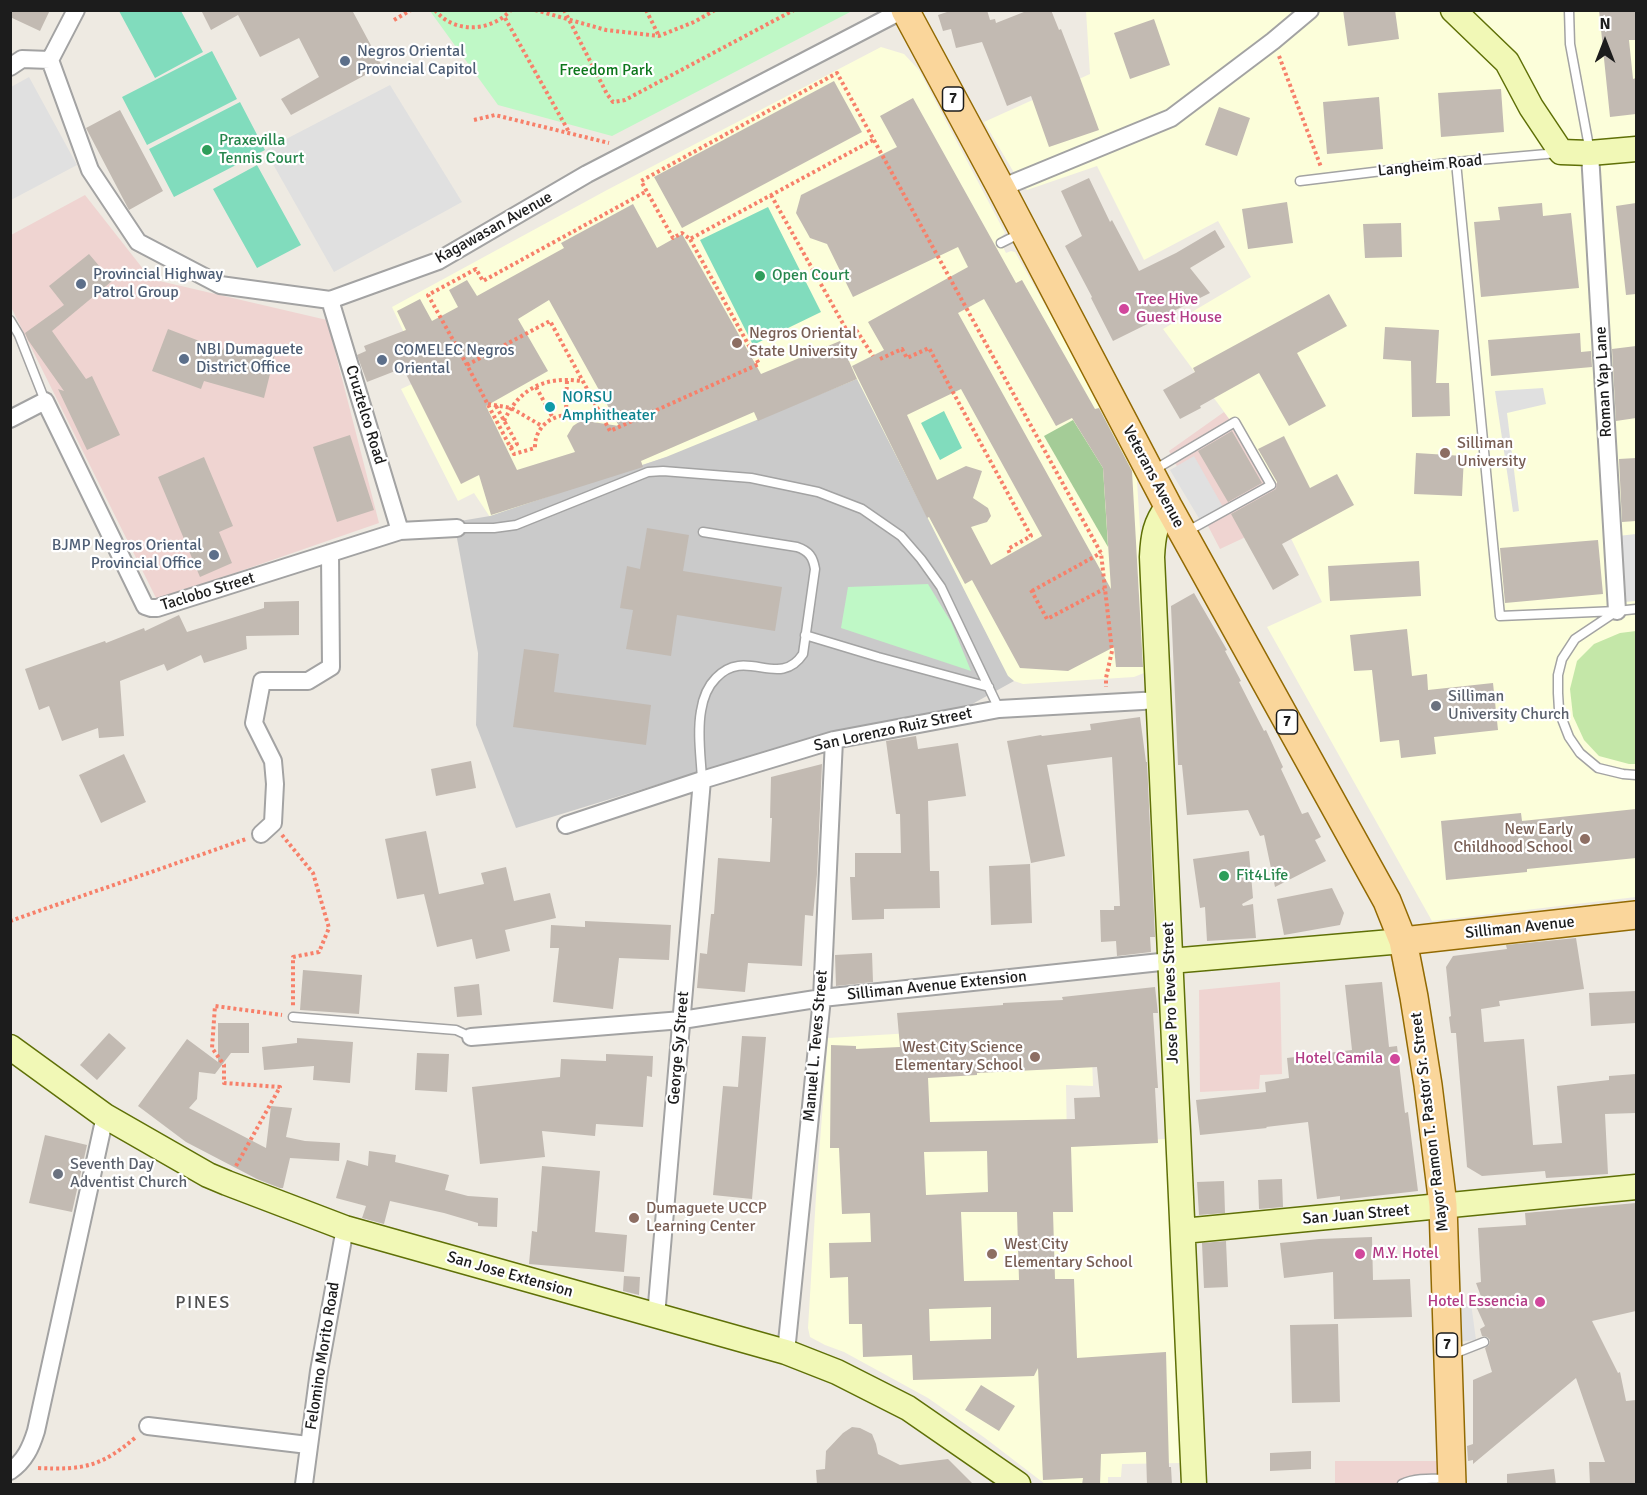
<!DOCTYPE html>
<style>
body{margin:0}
#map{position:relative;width:1647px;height:1495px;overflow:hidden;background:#eeeae2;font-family:Signika,sans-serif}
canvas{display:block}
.frame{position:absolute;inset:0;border:12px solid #1c1c1c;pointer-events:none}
.north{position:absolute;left:1575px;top:12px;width:60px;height:60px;-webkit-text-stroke:4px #fff;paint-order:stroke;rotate:0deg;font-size:16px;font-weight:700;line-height:24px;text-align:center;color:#1c1c1c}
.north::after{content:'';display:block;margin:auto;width:21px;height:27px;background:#1c1c1c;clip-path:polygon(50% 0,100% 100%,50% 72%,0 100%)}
</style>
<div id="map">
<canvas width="1647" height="1495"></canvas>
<div class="frame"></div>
<div class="north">N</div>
</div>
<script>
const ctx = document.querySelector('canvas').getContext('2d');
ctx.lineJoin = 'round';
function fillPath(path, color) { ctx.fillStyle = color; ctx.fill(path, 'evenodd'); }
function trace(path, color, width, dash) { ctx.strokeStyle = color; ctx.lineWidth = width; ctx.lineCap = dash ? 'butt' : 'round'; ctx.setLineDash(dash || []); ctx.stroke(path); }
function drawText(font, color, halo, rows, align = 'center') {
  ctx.font = font + ' Signika,sans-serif'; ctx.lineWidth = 4.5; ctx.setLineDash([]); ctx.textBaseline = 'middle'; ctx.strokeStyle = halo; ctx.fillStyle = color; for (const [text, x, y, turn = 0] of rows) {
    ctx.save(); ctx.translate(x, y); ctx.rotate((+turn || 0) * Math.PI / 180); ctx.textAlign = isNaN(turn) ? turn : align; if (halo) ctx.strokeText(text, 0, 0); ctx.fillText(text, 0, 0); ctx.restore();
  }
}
const commercial = new Path2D(`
 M85,195L151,279L327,320L379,523L157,600L11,307V235Z
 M1224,412L1284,493L1282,520L1220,549L1169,451Z
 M1280,982L1282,1074L1260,1075L1259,1089L1200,1092L1199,990Z
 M1335,1461H1437V1484H1335Z`);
const education = new Path2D(`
 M1086,11H1636V897L1432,921L1267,627L1322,602L1282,520L1284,493L1163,329L1251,277L1218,221L1144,260L1097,166L1027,190L1019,181L984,122L1090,74Z
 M881,47L904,54L919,70L1005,233L999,239L1006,253L1011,251L1015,252L1136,465L1149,671L1134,677L1023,684L1014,681L1008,676L666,457L490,517L474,493L458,501L401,389L425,378L392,307L607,190Z
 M1091,1027L1093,1086L1066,1085L1067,1144L1165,1139L1182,1463L1122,1464L1121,1477H1108V1484H1045L985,1438L928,1398L844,1352L825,1345L810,1337L808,1328L817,1180L828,1038L979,1029Z`);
const religious = new Path2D(`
 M857,379L1008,676L1014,681L965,708L825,733L516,828L476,725L478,653L454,522L490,516L666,457Z`);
const grass = new Path2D(`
 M1636,631V764H1629L1599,756L1584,740L1573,716L1570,689L1577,661L1594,644L1620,633Z`);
const forest = new Path2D(`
 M1073,420L1103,468L1108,547L1044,436Z`);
const park = new Path2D(`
 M430,11H852L612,136L498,105Z
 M928,584L951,622L971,671L841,628L848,587Z`);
const pitch = new Path2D(`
 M119,11H181L203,52L155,78Z
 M212,51L237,99L147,145L122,97Z
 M240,102L265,150L174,197L149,149Z
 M257,165L301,245L257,268L213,189Z
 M768,207L821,312L753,345L700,240Z
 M944,411L962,448L940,460L921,423Z`);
const parking = new Path2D(`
 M29,77L77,165L11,200V87Z
 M390,85L462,202L334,272L265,150Z
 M1543,388L1546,404L1507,413L1519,511L1513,512L1495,391Z
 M1194,456L1223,507L1200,520L1170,470Z
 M1636,534V601L1624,602L1618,536Z
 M1471,1303L1476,1340L1459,1342L1457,1305Z`);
const building = new Path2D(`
 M10,10H50L40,31L10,17Z
 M201,10H352L382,66L291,115L281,99L319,77L299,38L260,57L238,15L211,30Z
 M953,10H987L990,20L995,19L996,23L1029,10H1051L1059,30L1061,29L1080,78L1099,130L1049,147L1031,96L1007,106L982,42L956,48L951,29L943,31L938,15Z
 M1343,10H1395L1399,39L1348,46Z
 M1599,10H1636V40H1629L1633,79L1636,78V114L1610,117Z
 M1154,19L1170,65L1130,79L1114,33Z
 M834,81L862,132L682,228L654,177Z
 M1501,89L1504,132L1441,137L1438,93Z
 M1379,97L1383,149L1327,154L1323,102Z
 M913,98L1016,283L1022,280L1095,409L1099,408L1132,471L1143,667H1116L1114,647L1068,671L1020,668L972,580L965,584L929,517L927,518L852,366L884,350L868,322L968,267L958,247L853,297L827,244L810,238L796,213L801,195L897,147L880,116ZM984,299L1056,426L1072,418L1103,468L1111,589L958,313ZM961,389L1042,536L991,565L971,527L987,522L991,516L988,508L973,498L982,471L966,466L937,480L907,415Z
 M1219,107L1250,118L1237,156L1205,145Z
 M120,110L163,191L129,210L86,128Z
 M1089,178L1110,222L1112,220L1139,271L1176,253L1215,230L1225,247L1190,268L1210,293L1113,341L1091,298L1092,297L1065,246L1082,236L1061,191Z
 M1287,202L1293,243L1248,249L1242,209Z
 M1542,203L1543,216L1571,213L1579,288L1481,297L1474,222L1500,220L1498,207Z
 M1636,203V294L1626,295L1616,206Z
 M633,204L657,248L682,234L761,374L840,341L857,379L758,421L754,412L641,461L643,467L491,515L479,475L461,484L403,368L367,382L357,355L366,351L364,346L406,330L397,311L420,299L432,321L458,307L449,290L467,280L477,296L564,248L561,243ZM549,300L619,426L586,421L579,422L573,426L567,436L575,452L517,470L486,406L548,371L518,319Z
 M1401,223L1402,257L1365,258L1363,224Z
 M89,254L112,281L52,331L86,379L92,376L120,435L87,450L58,389L64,391L28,340L25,333L64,305L49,286Z
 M1329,294L1347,326L1297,353L1326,406L1289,426L1259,373L1200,406L1201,408L1180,419L1163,390L1195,372L1193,368Z
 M1385,327L1439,330L1436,383H1449L1450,416L1412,417L1411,361L1383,359Z
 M168,329L223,350L226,341L275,354L264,398L204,381L201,389L152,371Z
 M1580,333L1581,352L1591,351L1592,367L1491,376L1488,340Z
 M1636,346V418L1616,421L1612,349Z
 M1232,431L1262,483L1228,502L1198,451Z
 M350,435L374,510L337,522L313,447Z
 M1284,436L1310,488L1337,474L1354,505L1282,544L1299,575L1273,590L1231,514L1276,489L1277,482L1258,449Z
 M1416,453L1464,456L1462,496L1414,494Z
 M204,457L233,526L219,532L232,563L200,577L158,477Z
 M1636,458V521L1622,522L1619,459Z
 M647,528L689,535L683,571L782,587L775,631L677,615L671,656L626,649L633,610L620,608L627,566L640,569Z
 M1598,540L1603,594L1505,603L1500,548Z
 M1419,561L1421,596L1330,601L1328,566Z
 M1194,593L1227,650L1225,651L1241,681L1239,682L1264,731L1266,730L1283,767L1281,769L1302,814L1308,812L1321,837L1315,840L1326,861L1275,887L1264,835L1260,836L1248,810L1187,815L1182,765H1178L1171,606Z
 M299,601V635L246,636L247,649L204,663L201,655L167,671L164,664L120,681L124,736L99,738L98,728L62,741L49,706L39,710L25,669L105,641L106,643L144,628L145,631L179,615L187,632L264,608V602Z
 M1407,629L1412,676L1427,674L1428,690L1493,683L1498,730L1434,737L1436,754L1401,758L1399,740L1380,742L1372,670L1354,671L1350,635Z
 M524,649L559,654L554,692L651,705L646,745L513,727Z
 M1140,717L1146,762H1147L1155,937H1150L1151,952L1117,956L1116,941L1101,942L1100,910H1114V906H1120L1112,757L1047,765L1065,856L1031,863L1007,741L1041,735L1042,736L1091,730L1090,724Z
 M916,736L918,749L958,743L966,796L928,801L930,871H939L940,908L884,909V919L852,920L850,877H855V853H901L900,814H896L886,741Z
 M124,754L146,802L101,823L79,775Z
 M471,761L476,788L436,796L431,769Z
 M822,764L817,874L813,916L805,915L802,966L748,963L745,992L697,988L700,953L707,954L711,914H714L718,858L770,862L772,818H770L771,777Z
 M1636,809V858L1527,869V872L1446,880L1441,821L1521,813L1522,821Z
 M426,831L439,894L484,884L481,873L506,867L514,901L550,893L556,918L505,930L510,951L476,959L472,939L437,947L424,894L397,899L385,839Z
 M1249,851L1253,898L1242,904L1243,906L1253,904L1256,938L1207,941L1205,907L1200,908L1193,859Z
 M1030,864L1032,923L991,925L989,866Z
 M1332,888L1344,913L1340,925L1284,935L1277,899Z
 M585,921L671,925L669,960L619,958L613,1009L553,1002L559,948H550L551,925L585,927Z
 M1576,938L1584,989L1499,1001L1500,1006L1481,1009L1484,1042L1524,1039L1533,1145L1562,1143L1557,1086L1609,1080V1076L1636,1074V1113L1605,1114L1608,1174L1546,1178L1545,1171L1482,1176L1467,1167L1456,1033H1451L1449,1017L1451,1016L1446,967L1453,956L1507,949L1506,945Z
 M872,953L873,982L836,986L835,955Z
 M303,970L362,975L359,1014L300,1010Z
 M1382,982L1389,1047L1397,1046L1405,1113L1408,1112L1418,1191L1340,1200V1196L1317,1199L1308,1122L1266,1127L1267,1128L1200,1135L1196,1100L1266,1092L1265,1082L1289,1078L1287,1058L1352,1050L1345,985Z
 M479,984L482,1015L457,1017L454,987Z
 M1155,987L1158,1013H1153L1158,1088H1155L1158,1143L1071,1147L1073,1212H1053L1055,1279H1074L1077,1358L1166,1352L1169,1467H1171L1172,1485H1147L1146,1452L1101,1454L1100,1485H1082L1083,1478L1043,1480L1038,1368L1034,1376L913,1380L912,1355L863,1357L862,1324H849L848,1277L830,1278L829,1243L871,1242L870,1213L842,1214L839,1148H830L831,1045L856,1046V1049L900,1047L897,1013L1003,1005V1003L1063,1000L1062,997ZM1097,1067L1100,1097L1074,1098L1075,1119L930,1122L928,1078L977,1075V1073ZM987,1151L988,1192L926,1195L924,1152ZM961,1212H1017L1019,1280L964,1281ZM991,1307V1339L930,1341L929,1309Z
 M1636,991V1023L1591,1026L1589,993Z
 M218,1023H249V1053H231L215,1074L199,1072L197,1099L189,1108L266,1148L271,1106L292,1108L286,1137L305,1141L340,1143L339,1161L290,1158L283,1188H280L257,1179L186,1142L138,1106L187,1039L218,1062Z
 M109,1033L126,1048L97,1080L80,1065Z
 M742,1036L766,1037L752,1199L713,1195L723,1086L738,1087Z
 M297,1038L353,1042L350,1083L313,1080L314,1066L264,1070L262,1047L297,1043Z
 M417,1053L449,1054L447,1092L415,1090Z
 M606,1054L653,1056L652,1077L647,1076L643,1127L596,1124L595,1136L542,1131L545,1157L480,1164L472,1087L560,1077L561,1059L606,1061Z
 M45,1135L87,1145L72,1212L29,1203Z
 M369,1151L396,1155L395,1162L449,1175L445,1190L468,1196L498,1198L497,1227L478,1226V1223L444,1213L390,1201L384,1224L362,1218L366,1206L336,1198L347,1160L368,1166Z
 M542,1166L600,1171L595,1232L627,1235L624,1272L529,1264L532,1231L537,1232Z
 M1282,1179L1283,1207L1259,1209L1258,1180Z
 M1224,1181L1225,1213L1199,1215L1197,1182Z
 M1636,1203V1311L1592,1321L1618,1373L1620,1372L1626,1401L1636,1400V1485H1590L1589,1462H1605L1576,1378L1473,1464V1460L1468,1461L1467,1446L1473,1444V1380L1492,1372L1485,1348L1489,1345L1490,1340L1487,1337L1482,1336L1480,1329L1485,1326L1475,1304L1483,1302L1476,1283L1481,1282L1478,1228L1526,1225L1525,1213Z
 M1372,1237L1373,1280L1410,1279L1412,1317L1334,1319L1333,1272L1284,1278L1280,1243L1319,1239Z
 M1226,1241L1228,1287L1204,1288L1202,1243Z
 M624,1276L640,1277L639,1295L623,1291Z
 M1338,1324L1340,1402L1292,1403L1290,1325Z
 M981,1385L1015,1406L999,1431L965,1410Z
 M852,1427L860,1428L872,1434L876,1444L878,1454L900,1465L948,1459L974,1485H817L816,1470L825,1469L826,1451L843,1433Z
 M1311,1451V1469L1270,1471V1453Z
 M1554,1469L1556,1485H1507V1474Z`);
const path = new Path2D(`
 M435,10C454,34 491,32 511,10
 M535,10L606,30L659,36L694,22L715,10
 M564,10L607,94L613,102L625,100L794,10
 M646,10L659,36
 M505,18L569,132
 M394,20L411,10
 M1279,56L1321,167
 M474,120L495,115L609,143
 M873,140L690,239L682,233L673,238L641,181L837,73L1101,553L1112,651L1106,678V687
 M771,195L846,329
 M853,325L873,356
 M880,359L902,349L907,358L929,348L1031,536L1008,549L1010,554
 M467,365L550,321L610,431L759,364L690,239
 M536,387L553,418
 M488,404L511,408L542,426
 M496,406L517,444L510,448
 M566,414L567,380
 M585,420C563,407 534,422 535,448L514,454L467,365L428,295L476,269L483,281L647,191
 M504,421C519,388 546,376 581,381
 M1031,590L1047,619L1104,589
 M1032,591L1101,553
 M1497,716L1546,711
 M282,835L313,873L329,928L319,952L293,957V1006
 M10,921L246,839
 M236,1166L280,1087L224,1083V1065L212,1048L215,1006L282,1015
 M38,1468C83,1470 101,1467 136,1437`);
const lane = new Path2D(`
 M1569,10L1570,44L1590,152
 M1456,162L1500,616L1617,611
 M1300,181L1456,162L1558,153
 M1001,243L1021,233
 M10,320L19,335L45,401
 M1154,470L1235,422L1271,485L1186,532
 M457,528H494L516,525L648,472L663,471L751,478L818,492L862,509L901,536L921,559L941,587L999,709
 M1636,609L1617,611L1575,639L1562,659L1558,675V693L1559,710L1562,719L1569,737L1580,753L1598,768L1623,774L1636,775
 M805,635L878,657L989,687
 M702,780C701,758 697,733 701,711C703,698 707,687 716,678C746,646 779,690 803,654L815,569C813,557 809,551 797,547L703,532
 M293,1017L456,1030L471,1037
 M1451,1355L1484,1342
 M1402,1484C1416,1477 1433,1479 1448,1479`);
const street = new Path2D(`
 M76,10L50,60L90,170L138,242L220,285L330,300L438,261L587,174L903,10
 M10,67L22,59L50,60
 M1590,153L1617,611
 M1001,188L1171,118L1273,41L1310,10
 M330,300L400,531
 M10,419L45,401L145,606L151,608H157L400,531L457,528
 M566,825L702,780L834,740L999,709L1160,700
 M261,834L273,823L275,784L273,761L254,723L262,681H308L331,667L330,553
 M471,1037L682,1020L822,998L1170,961
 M656,1316L702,780
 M786,1352L822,998L834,740
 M148,1426L308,1445
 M10,1471C25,1461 31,1447 36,1431L105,1116
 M304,1484L319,1371L345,1228`);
const secondary = new Path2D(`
 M1453,10L1507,62L1531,107L1561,152L1590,153L1636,149
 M1168,506C1155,523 1153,536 1152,557L1194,1484
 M1170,961L1403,941
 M10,1047L105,1116L208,1175L227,1183L345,1228L786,1352L837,1372L908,1408L1018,1484
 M1183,1231L1636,1187`);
const primary = new Path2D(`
 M905,10L1001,188L1168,506L1387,901L1403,941L1414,997L1428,1085L1443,1205L1452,1484
 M1403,941L1636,915`);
const markers = [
 [345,61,6,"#5c6f8a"],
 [207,150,6,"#2e9e5b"],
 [760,276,6,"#2e9e5b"],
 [81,284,6,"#5c6f8a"],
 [1124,309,6,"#d1479c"],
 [737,343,6,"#8d6e63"],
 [184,359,6,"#5c6f8a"],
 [382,360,6,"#5c6f8a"],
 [550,407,6,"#0f9aa8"],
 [1445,453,6,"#8d6e63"],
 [214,555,6,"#5c6f8a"],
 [1436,706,6,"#6b7280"],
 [1585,839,6,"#8d6e63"],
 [1224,876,6,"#2e9e5b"],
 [1035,1057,6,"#8d6e63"],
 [1395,1059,6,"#d1479c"],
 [58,1174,6,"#6b7280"],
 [634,1218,6,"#8d6e63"],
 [992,1254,6,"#8d6e63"],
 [1360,1254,6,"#d1479c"],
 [1540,1302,6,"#d1479c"]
];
const shields = [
 [953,99,21],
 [1287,722,21],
 [1447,1345,21]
];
const shieldNames = [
 ["7",953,99],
 ["7",1287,722],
 ["7",1447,1345]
];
const serviceNames = [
 ["Negros Oriental",357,52],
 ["Provincial Capitol",357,70],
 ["Provincial Highway",93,275],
 ["Patrol Group",93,293],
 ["NBI Dumaguete",196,350],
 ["District Office",196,368],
 ["COMELEC Negros",394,351],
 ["Oriental",394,369],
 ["BJMP Negros Oriental",202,546,"right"],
 ["Provincial Office",202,564,"right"]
];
const parkNames = [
 ["Freedom Park",606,71]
];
const leisureNames = [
 ["Praxevilla",219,141],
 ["Tennis Court",219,159],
 ["Open Court",772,276],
 ["Fit4Life",1236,876]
];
const streetNames = [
 ["Langheim Road",1430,166,-6],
 ["Kagawasan Avenue",494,228,-29],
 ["Roman Yap Lane",1604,382,-93],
 ["Cruztelco Road",365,415,73],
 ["Veterans Avenue",1153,477,62],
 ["Taclobo Street",208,592,-17],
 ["San Lorenzo Ruiz Street",893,730,-12],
 ["Silliman Avenue",1520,928,-6],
 ["Silliman Avenue Extension",937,986,-6],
 ["Jose Pro Teves Street",1171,993,-92],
 ["Manuel L. Teves Street",816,1046,-85],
 ["George Sy Street",679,1048,-85],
 ["Mayor Ramon T. Pastor Sr. Street",1430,1122,-97],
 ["San Juan Street",1356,1215,-5],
 ["San Jose Extension",510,1275,16],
 ["Felomino Morito Road",323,1356,-81]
];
const hotelNames = [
 ["Tree Hive",1136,300],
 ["Guest House",1136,318],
 ["Hotel Camila",1383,1059,"right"],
 ["M.Y. Hotel",1372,1254],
 ["Hotel Essencia",1528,1302,"right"]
];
const educationNames = [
 ["Negros Oriental",749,334],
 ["State University",749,352],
 ["Silliman",1457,444],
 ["University",1457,462],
 ["New Early",1573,830,"right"],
 ["Childhood School",1573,848,"right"],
 ["West City Science",1023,1048,"right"],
 ["Elementary School",1023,1066,"right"],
 ["Dumaguete UCCP",646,1209],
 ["Learning Center",646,1227],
 ["West City",1004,1245],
 ["Elementary School",1004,1263]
];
const cultureNames = [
 ["NORSU",562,398],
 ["Amphitheater",562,416]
];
const worshipNames = [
 ["Silliman",1448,697],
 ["University Church",1448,715],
 ["Seventh Day",70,1165],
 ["Adventist Church",70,1183]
];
const neighbourhoodNames = [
 ["PINES",203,1303]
];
fillPath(commercial, '#efd4d1');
fillPath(education, '#fcfeda');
fillPath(religious, '#cacaca');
fillPath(grass, '#c4e7a8');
fillPath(forest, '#a4cc97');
fillPath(park, '#bff8c6');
fillPath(pitch, '#81dcbd');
fillPath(parking, '#e0e0e0');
fillPath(building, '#c2bab2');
trace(lane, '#a3a3a3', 11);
trace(street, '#a3a3a3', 20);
trace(secondary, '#5f7007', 27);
trace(primary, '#926a03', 30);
trace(path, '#f7806a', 4, [3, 3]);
trace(lane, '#fff', 8);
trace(street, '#fff', 16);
trace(secondary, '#f1f8b6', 24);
trace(primary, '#fad69b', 27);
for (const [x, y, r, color] of markers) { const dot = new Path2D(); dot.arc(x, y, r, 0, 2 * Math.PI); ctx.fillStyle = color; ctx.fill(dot); trace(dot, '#fff', 2); }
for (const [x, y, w] of shields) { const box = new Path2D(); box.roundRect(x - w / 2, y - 12, w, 24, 4.5); ctx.fillStyle = '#fff'; ctx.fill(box); trace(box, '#1c1c1c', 1.5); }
drawText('bold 15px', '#1c1c1c', null, shieldNames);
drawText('16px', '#4e5e75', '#fff', serviceNames, 'left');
drawText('16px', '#0d771c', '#fff', parkNames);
drawText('16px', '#27864d', '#fff', leisureNames, 'left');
drawText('16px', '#1c1c1c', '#fff', streetNames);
drawText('16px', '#b23c85', '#fff', hotelNames, 'left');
drawText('16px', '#785e54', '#fff', educationNames, 'left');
drawText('16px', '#0d838f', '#fff', cultureNames, 'left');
drawText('16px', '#5b616d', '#fff', worshipNames, 'left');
ctx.letterSpacing = '1.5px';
drawText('18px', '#4f4f4f', '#fff', neighbourhoodNames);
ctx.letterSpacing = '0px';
</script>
